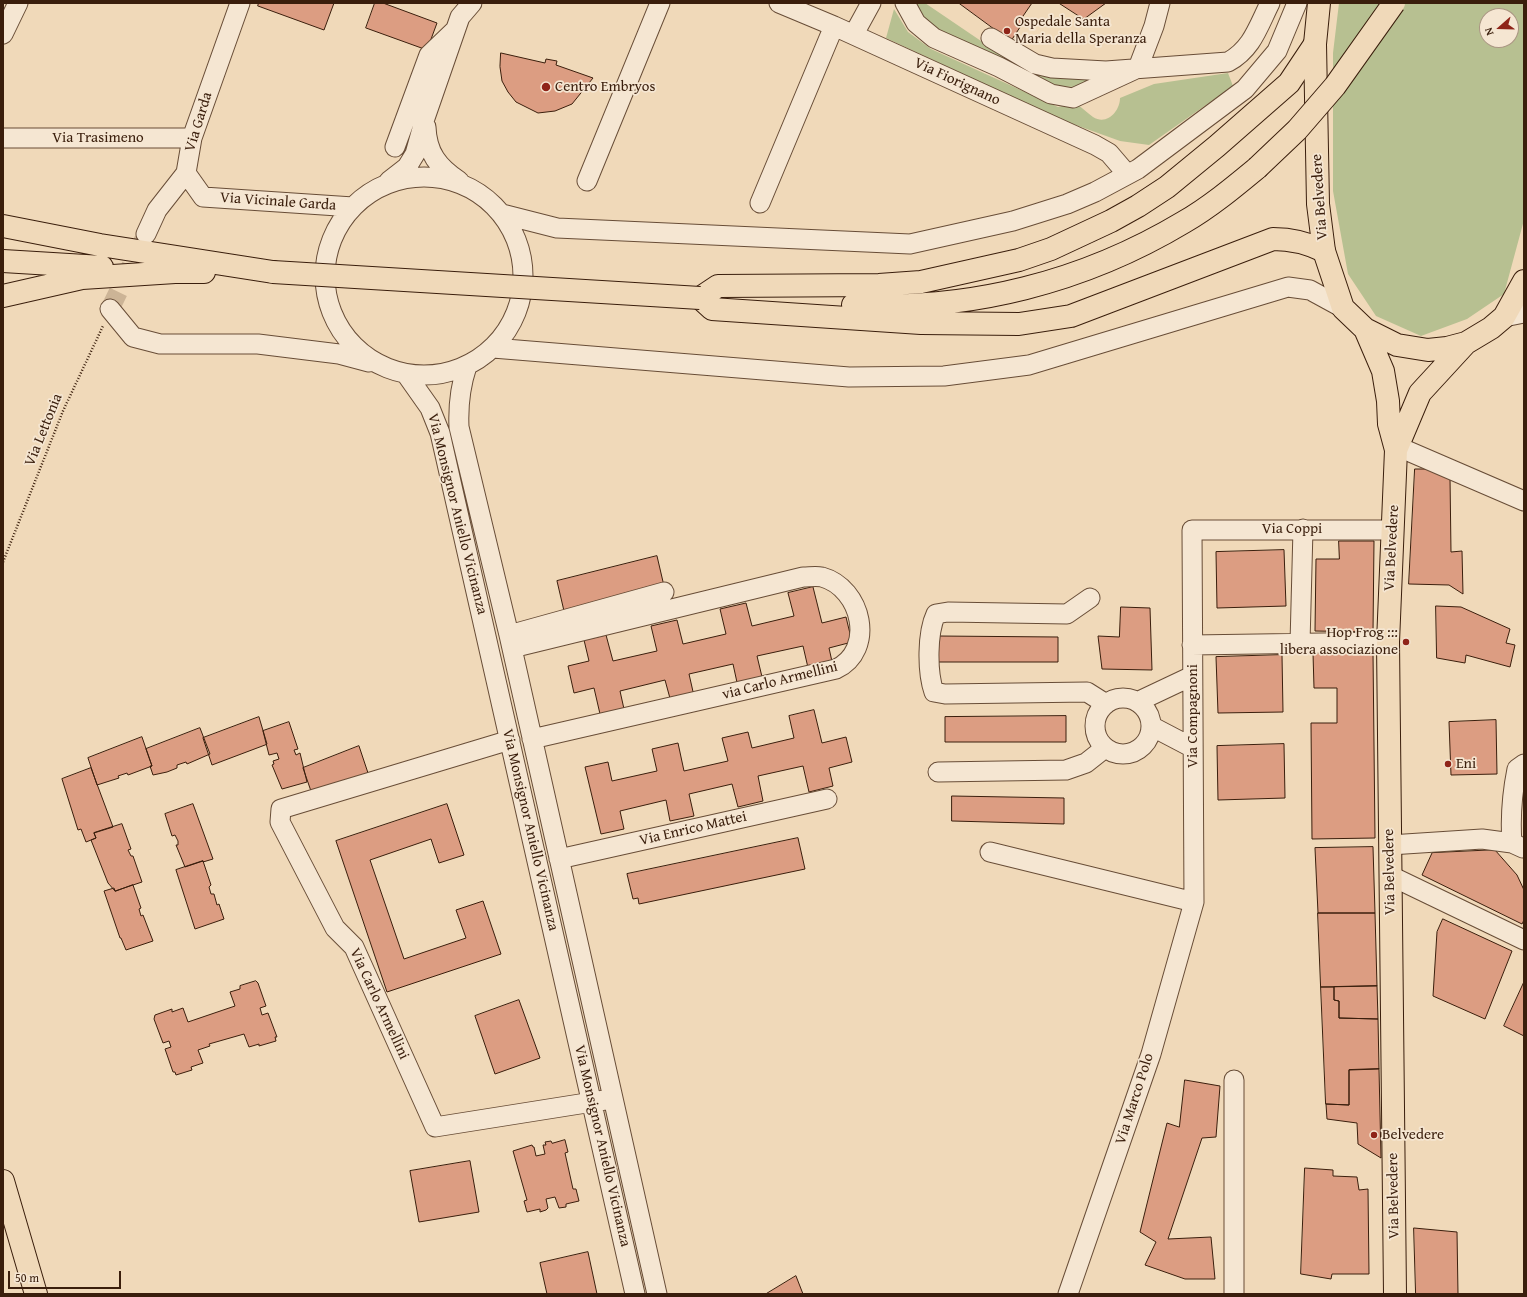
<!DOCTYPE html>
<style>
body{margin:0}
#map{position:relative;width:1527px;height:1297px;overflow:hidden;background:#f0d9b9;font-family:"Gentium Book Plus",serif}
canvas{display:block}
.frame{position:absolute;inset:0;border:4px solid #3a1e0c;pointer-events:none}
.north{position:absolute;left:1479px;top:8px;width:40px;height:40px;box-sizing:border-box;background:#f5e6d2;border:1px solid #aa9683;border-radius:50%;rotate:250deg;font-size:11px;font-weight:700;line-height:16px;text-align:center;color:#3a1e0c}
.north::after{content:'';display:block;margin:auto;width:14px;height:18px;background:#8f2418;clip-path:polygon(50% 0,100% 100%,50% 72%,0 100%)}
.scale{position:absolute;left:8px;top:1271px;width:113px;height:18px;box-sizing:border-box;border:2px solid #3a1e0c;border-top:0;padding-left:5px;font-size:12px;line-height:14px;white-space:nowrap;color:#3a1e0c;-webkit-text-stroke:3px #f5e6d2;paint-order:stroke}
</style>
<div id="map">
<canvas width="1527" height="1297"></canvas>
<div class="frame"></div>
<div class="north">N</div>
<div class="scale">50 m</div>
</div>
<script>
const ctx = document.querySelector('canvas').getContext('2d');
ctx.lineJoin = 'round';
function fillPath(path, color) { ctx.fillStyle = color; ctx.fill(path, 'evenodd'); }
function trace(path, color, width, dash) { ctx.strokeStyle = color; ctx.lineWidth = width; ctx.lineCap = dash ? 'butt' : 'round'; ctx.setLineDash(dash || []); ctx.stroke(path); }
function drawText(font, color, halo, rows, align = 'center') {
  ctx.font = font + ' "Gentium Book Plus",serif'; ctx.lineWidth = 3.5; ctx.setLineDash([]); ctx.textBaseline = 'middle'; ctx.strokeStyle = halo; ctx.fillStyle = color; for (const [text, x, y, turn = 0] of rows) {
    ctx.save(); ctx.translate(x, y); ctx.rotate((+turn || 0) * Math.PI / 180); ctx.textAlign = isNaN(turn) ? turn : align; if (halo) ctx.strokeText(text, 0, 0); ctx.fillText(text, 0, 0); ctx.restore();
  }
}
const green = new Path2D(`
 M913,3H925L981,41L1038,74C1055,80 1075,76 1092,75L1093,83L1073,87L1054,86L933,29L920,17Z
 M1339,3H1524V220L1504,294L1467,319L1421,336L1376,316L1348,274L1333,191V53ZM1487,16H1511V40H1487Z
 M894,9L908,32L931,49L1058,107L1075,103C1082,107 1086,112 1093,117C1107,126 1120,111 1120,98L1154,84L1228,73L1233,86L1149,145L1120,141L1059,119L886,38Z`);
const building = new Path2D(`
 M259,3H334L324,30L258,6Z
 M375,3H383L437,23L427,50L366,28Z
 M959,3H1032L1021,19L1024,21L1011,41Z
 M1059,3H1106L1084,19Z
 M501,53L545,63L546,59L557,61L556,65L593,78L572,104L555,111L538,113L516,102L508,92L502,81L500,67Z
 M1415,469H1433L1450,478L1451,552L1462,551L1463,594L1449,585L1409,584Z
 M1339,541H1374L1373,632L1315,631L1316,559H1339Z
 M1284,550L1286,606L1217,608L1216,552Z
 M657,556L664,586L564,611L557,581Z
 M813,587L822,623L846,617L852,642L829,648L833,666L809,672L803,646L757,656L763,681L738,687L733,664L689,674L694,696L671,702L665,680L620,691L624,709L600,714L594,688L574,693L568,666L589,661L584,640L606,635L613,661L657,651L651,626L677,620L683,644L726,634L720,609L746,603L752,626L794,616L788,593Z
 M1436,606L1461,607L1510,629L1506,643L1515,645L1510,667L1466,655L1465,663L1437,658Z
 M1121,607L1150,608L1152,670L1102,669L1098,636L1119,637Z
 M937,636L1058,637V662H937Z
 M1373,652L1375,838L1312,839L1311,723H1337V688H1314L1313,653Z
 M1282,655L1283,712L1218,713L1216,657Z
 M814,710L822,743L846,737L852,762L829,768L833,786L809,792L803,766L758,776L763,801L738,807L732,784L689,794L694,816L670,821L666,800L620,811L624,829L601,834L585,767L608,762L612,781L657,771L652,749L678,743L684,771L728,761L722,738L748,732L752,748L794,738L789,716Z
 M1066,716V742H945V717Z
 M259,717L267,744L265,745L212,765L203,738Z
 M1496,720L1497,774L1451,775L1449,722Z
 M289,722L298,749L294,750L296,755L300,753L307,782L282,789L272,765L274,764L273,761L279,759L277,753L269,755L263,731Z
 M200,728L210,754L187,764L186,762L177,765V768L167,772L153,775L150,766H152L146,749Z
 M142,737L152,766L128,775L127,773L118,776L119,778L97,785L88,758Z
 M1284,744L1285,798L1218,800L1217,746Z
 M359,746L368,773L312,794L303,768Z
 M91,768L113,827L94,833L96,838L86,842L81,829L78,830L62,779Z
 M952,796L1064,798V824L952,821Z
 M193,804L213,859L203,862V861L185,867L176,845H178V841L175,835L172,836L165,814Z
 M447,804L464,855L439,863L431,839L370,860L404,959L466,938L456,910L483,901L501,954L387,992L336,841Z
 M122,824L131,849L128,850L131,856H133L142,882L115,891L108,883L91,840L96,838L94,833Z
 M798,838L805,869L639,904L638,898L633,899L627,874Z
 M1373,847L1375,913H1318L1315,848Z
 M1495,850L1517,875L1524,890V920L1522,924L1422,875L1432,853Z
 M203,861L211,885L209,887L211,894H214L217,905L219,904L224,919L195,929L176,870Z
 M133,885L141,908L139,909L141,916L143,915L153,941L126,950L121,938H120L104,891L114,888L115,891Z
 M1318,913H1375L1377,986L1321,987Z
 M1443,919L1512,951L1485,1019L1433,996L1437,932Z
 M256,981L258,983L266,1006L260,1008L262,1015L268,1013L277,1037H275L276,1041L259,1046V1044L249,1047L244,1034L209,1044L210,1046L198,1050L203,1063L191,1067L192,1070L176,1075L175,1072H173L165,1049L171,1047L169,1041L163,1043L154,1019L155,1015L172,1009V1012L183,1008L188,1022L235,1006L230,992L240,989V986Z
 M1524,982V1036L1504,1026Z
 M1377,986L1378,1019L1339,1018V1001L1334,1000V987Z
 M1321,987H1334V1000L1339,1001V1018L1378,1019L1379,1069L1349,1070V1105L1326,1104Z
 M519,1000L540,1058L495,1074L475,1016Z
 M1379,1069L1381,1158L1358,1144L1357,1123L1327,1119L1326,1104L1349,1105V1070Z
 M1185,1080L1220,1086L1216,1137L1202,1138L1168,1239L1211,1237L1215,1279H1185L1145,1265L1156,1242L1140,1232L1167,1123L1179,1127Z
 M565,1140L568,1152L565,1153L573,1189H576L579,1201L566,1204V1207L559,1208L555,1197L546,1199L548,1208L546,1210L540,1212V1209L527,1212L524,1201L527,1200L513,1151L532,1145L533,1147H534L536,1156L545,1154L543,1145H546L545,1142L551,1141L552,1143Z
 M470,1161L479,1212L419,1222L410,1171Z
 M1305,1168L1333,1170V1176L1357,1177L1359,1190L1368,1189L1369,1274H1332L1331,1279L1301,1274Z
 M1414,1228L1457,1232L1458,1294H1416Z
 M588,1252L597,1294H547L540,1263Z
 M796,1276L803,1294H766Z`);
const minorTunnel = new Path2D(`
 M110,309L144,239`);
const path = new Path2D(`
 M3,562L63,411L103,326`);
const minor = new Path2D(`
 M779,3L834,26L1095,145L1109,153L1127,174
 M905,3L916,23L934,38L999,67L1051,94L1073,98L1138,68L1154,26L1160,3
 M3,34L18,3
 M854,34L871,3
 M991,38L1035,64L1052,68L1106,71L1228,62C1252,49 1258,27 1270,3
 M426,127C427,153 438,167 459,181
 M3,138H192
 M395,147L429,55L454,31
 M186,173L203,197L353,207
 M325 276a99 99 0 1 1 198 0a99 99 0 1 1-198 0Z
 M389,181L407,167L415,154L425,118L460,17L472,3
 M587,181L660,3
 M760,203L834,26
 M502,214L557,228L910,244L1013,221L1067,204L1095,192L1138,169L1245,89L1277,51L1297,3
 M146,234L157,210L186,173L192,138L240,3
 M110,309L133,337L160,344H258L339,354L369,362
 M1504,317L1524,313
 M493,348L849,377L944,376L1029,365L1288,287L1310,290L1343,308
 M467,366C460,387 458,405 459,427L509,635L657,1294
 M406,374L430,408L440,433L635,1294
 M1396,450L1408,451L1524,501
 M1090,598L1067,614L948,612L936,614C927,633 927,672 934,692L945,694L1087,692L1106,704
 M509,635L664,592
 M1300,643L1303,529
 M1192,645L1388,642
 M512,648L803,577C809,577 816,576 822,577C862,588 876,650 836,669L532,739
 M1095 726a28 28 0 1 1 56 0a28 28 0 1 1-56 0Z
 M1137,702L1192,676
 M1151,726L1193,748
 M510,740L281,809L280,822L335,928L354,947L435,1127L605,1100
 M938,772L1066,770L1086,763L1105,748
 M1390,845L1482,839L1512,843
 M1523,848L1512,843C1510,817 1512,794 1517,769L1524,764
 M990,852L1194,902
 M559,859L827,799
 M1391,876L1524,940
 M1068,1294L1151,1054L1194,902L1192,530H1393
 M1234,1294V1080`);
const major = new Path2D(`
 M1319,3L1315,44L1318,204L1324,251L1343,308L1365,329L1397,345L1428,350L1447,348L1466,343L1491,328L1504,317L1524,281
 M1365,329L1383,371L1388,401L1389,424L1396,450L1388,642L1395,1294
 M1396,450L1420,393L1466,343`);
const highway = new Path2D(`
 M3,226L100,245L273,272
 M3,261L102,267
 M3,296L82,278L175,272H204
 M700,298L718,286L879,285L921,282L1019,260L1051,249L1111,221L1138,206L1167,187L1217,146L1289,83L1315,44
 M700,298L712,309L921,323L1019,324L1071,316L1273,239C1291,239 1308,243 1324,251
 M853,305C970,311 1084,282 1184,222C1210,207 1234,187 1257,168
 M3,1181L36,1294`);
const highwayBridge = new Path2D(`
 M1257,168L1297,130L1335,86L1394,3
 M273,272L700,298`);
const markers = [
 [1007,31,4,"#8f2418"],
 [546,87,5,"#8f2418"],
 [1406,642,4,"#8f2418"],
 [1448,764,4,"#8f2418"],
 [1374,1135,4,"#8f2418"]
];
const poiNames = [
 ["Ospedale Santa",1015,22],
 ["Maria della Speranza",1015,39],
 ["Centro Embryos",555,87],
 ["Hop Frog :::",1398,633,"right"],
 ["libera associazione",1398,650,"right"],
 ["Eni",1456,764],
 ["Belvedere",1382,1135]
];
const streetNames = [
 ["Via Fiorignano",957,82,25],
 ["Via Garda",199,122,-73],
 ["Via Trasimeno",98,138],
 ["Via Belvedere",1320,197,-94],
 ["Via Vicinale Garda",278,202,4],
 ["Via Lettonia",44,430,-68],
 ["Via Monsignor Aniello Vicinanza",457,514,76],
 ["Via Coppi",1292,529],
 ["Via Belvedere",1392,548,-87],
 ["via Carlo Armellini",780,681,-14],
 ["Via Compagnoni",1193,716,-90],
 ["Via Enrico Mattei",693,829,-13],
 ["Via Monsignor Aniello Vicinanza",530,830,77],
 ["Via Belvedere",1390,872,-91],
 ["Via Carlo Armellini",379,1004,65],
 ["Via Marco Polo",1135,1099,-72],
 ["Via Monsignor Aniello Vicinanza",602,1146,77],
 ["Via Belvedere",1394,1196,-91]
];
fillPath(green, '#b7c091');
fillPath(building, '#dc9d82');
trace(building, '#3a1e0c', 1);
trace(minorTunnel, '#ccb496', 19, [19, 10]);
trace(minor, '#684d37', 21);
trace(major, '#3a1e0c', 24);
trace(highway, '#3a1e0c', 24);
trace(path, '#3a1e0c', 2.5, [1, 2]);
trace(minor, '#f5e6d2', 19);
trace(major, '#f0d9b9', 22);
trace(highway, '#f0d9b9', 22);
trace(highwayBridge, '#3a1e0c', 24, []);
trace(highwayBridge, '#f0d9b9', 22);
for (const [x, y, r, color] of markers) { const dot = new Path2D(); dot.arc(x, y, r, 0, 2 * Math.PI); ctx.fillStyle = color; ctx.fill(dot); trace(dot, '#f5e6d2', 1.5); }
drawText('15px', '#3a1e0c', '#f5e6d2', poiNames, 'left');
drawText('15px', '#3a1e0c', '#f5e6d2', streetNames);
</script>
